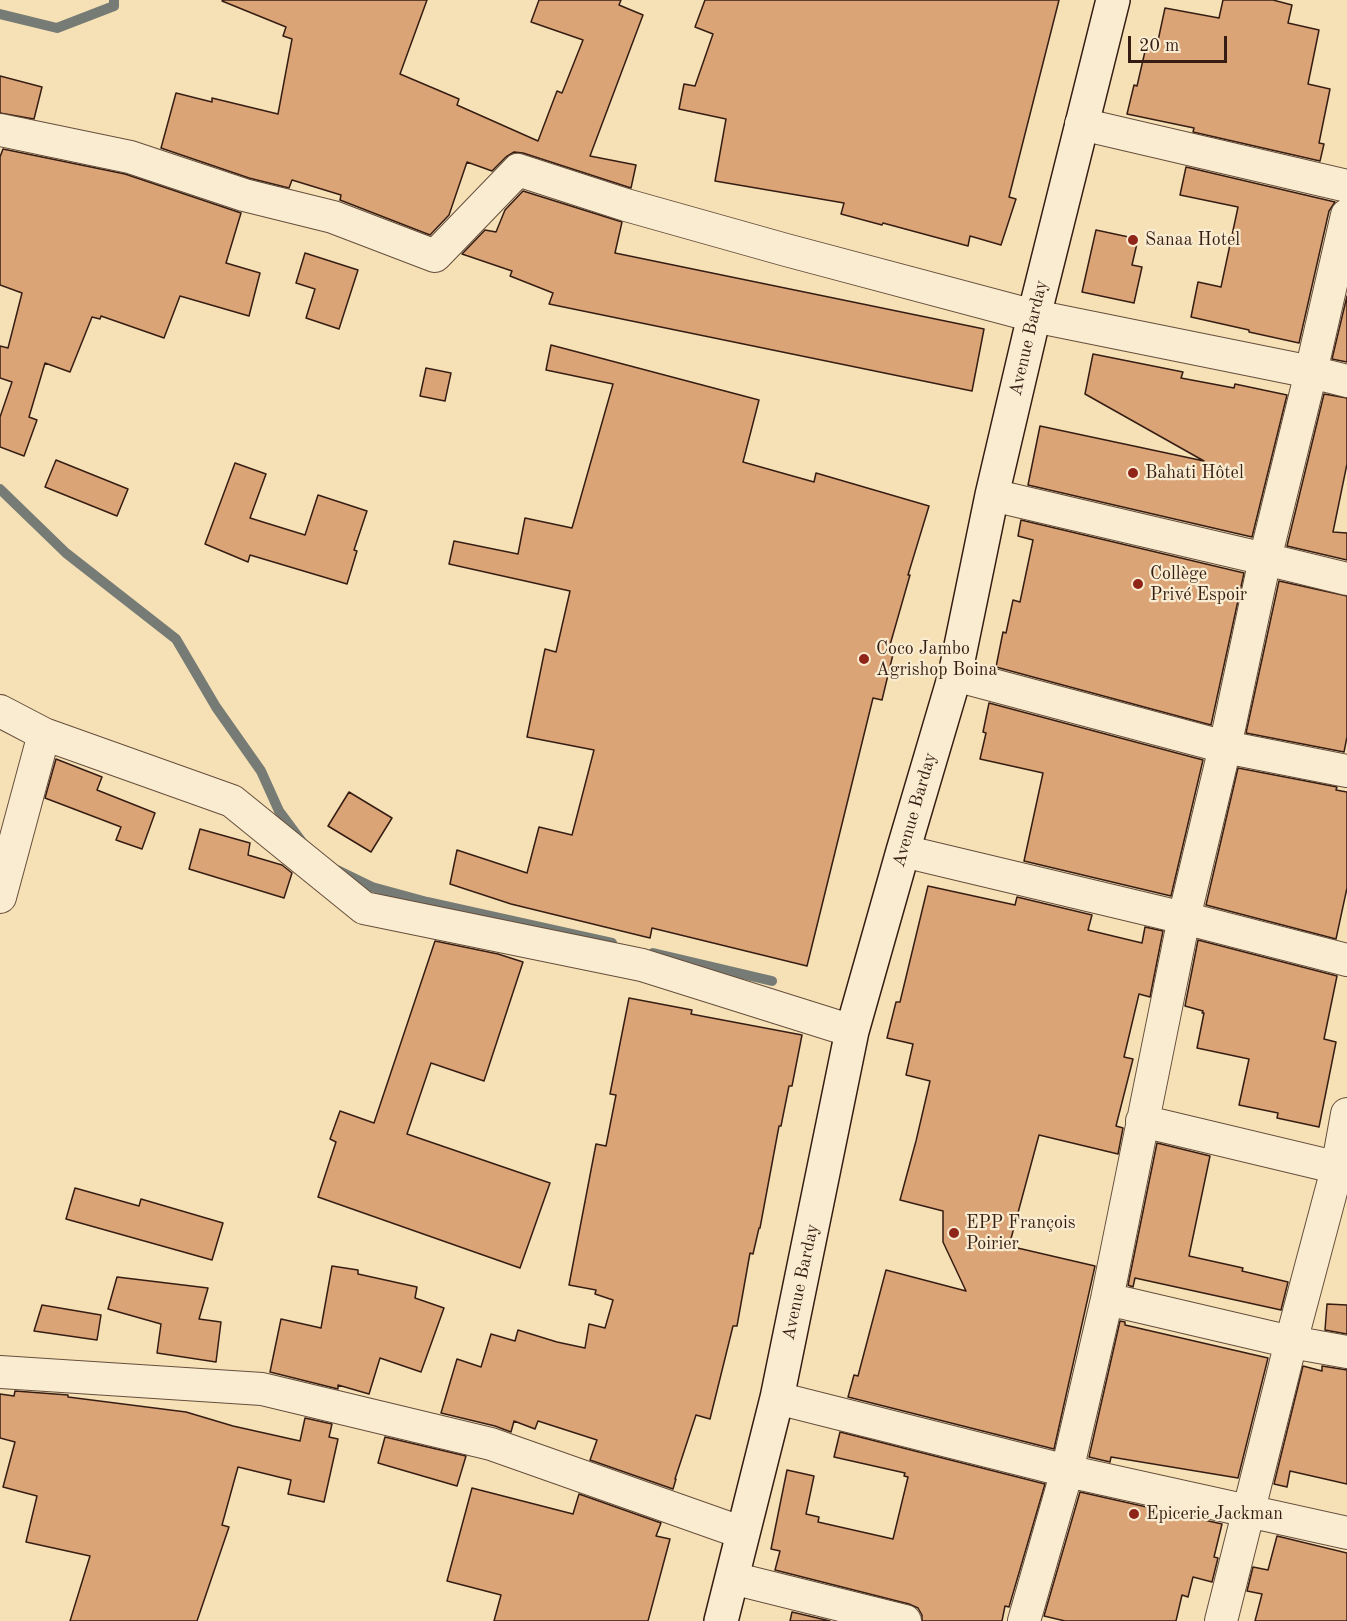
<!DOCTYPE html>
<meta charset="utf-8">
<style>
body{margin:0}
#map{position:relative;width:1347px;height:1621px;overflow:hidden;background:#f6e1b6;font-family:"Old Standard TT",serif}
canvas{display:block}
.scale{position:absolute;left:1128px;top:36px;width:99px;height:27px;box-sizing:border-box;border:3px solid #361d13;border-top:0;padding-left:8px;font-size:18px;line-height:21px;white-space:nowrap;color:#361d13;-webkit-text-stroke:4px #f9ecd0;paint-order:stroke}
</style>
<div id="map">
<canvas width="1347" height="1621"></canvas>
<div class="scale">20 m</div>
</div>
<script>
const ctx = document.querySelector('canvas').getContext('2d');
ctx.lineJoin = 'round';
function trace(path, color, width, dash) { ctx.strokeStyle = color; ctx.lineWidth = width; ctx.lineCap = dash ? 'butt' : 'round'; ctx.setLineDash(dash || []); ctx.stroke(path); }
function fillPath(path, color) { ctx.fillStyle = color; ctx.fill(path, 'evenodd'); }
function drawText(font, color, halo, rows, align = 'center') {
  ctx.font = font + ' "Old Standard TT",serif'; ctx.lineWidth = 4.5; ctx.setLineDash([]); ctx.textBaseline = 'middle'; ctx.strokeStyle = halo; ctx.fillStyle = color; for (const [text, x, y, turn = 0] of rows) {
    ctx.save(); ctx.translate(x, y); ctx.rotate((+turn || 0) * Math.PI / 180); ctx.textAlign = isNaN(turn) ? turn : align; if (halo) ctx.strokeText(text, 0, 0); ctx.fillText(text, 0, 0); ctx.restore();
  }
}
const stream = new Path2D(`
 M0,14L57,28L114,6V0
 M0,489L66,553L176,639L216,707L261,771L279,811L302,842
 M337,870L372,887L427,902L612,943
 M653,953L772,981`);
const building = new Path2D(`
 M223,0H427L400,74L459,99L457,105L538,141L557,91L562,93L583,40L531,22L539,0H621L619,5L643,15L590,156L636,165L631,188L523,153L514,152L506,157L492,171L467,162L449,215L430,235L340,200L341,195L292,180L289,188L249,178L161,148L176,93L212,102V98L278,114L292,39L283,36L286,27L222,1Z
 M705,0H1059L1009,197L1016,199L1001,245L970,236L968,246L883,223L882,225L841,214L844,203L715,181L726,119L679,109L684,84L695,86L713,34L695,27Z
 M1223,0H1273L1292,5L1288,23L1319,30L1308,84L1330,89L1319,143L1324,144L1320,161L1193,132L1194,128L1127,114L1134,85L1137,86L1146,47L1156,50L1165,8L1219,18Z
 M0,76L42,87L34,119L0,113Z
 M3,149L125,174L241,213L226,263L260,273L249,316L180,296L164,338L101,316L100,319L92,317L70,372L45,363L29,417L37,420L24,456L0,447V417L12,382L0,378V346L8,348L22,293L0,285V157Z
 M1186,167L1335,202L1329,211L1299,343L1249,332V330L1191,317L1198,282L1221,287L1238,207L1180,195Z
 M523,191L622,222L615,253L984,329L972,391L549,304L553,293L510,276L512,271L462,254L485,230L496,232L505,210Z
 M1096,230L1138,239L1132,265L1142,267L1134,303L1082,292Z
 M305,253L358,270L339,329L306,318L315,289L296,283Z
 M1347,296V362L1332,359Z
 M551,345L759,400L743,462L814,482L816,473L929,506L908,575H910L890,645L895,646L882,700L873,698L807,966L652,928L650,938L511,904L450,884L457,850L527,873L539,827L572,835L594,750L527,737L545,649L556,652L570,591L449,564L454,541L518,554L525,518L572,528L613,384L546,370Z
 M1093,354L1183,372L1181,378L1234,388L1235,384L1287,395L1252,537L1028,485L1040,426L1204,461L1085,394Z
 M426,368L451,373L445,401L420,396Z
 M1324,394L1347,398V464L1333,532L1347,533V560L1287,546Z
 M56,460L128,489L117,516L45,487Z
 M235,463L266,474L250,518L305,535L318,495L367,511L354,550L357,551L347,584L250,555L248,562L205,544Z
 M1021,520L1244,573L1211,725L996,667L1003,632L1006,633L1013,600L1020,602L1033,540L1018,536Z
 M1279,581L1347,596V737L1344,752L1246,733Z
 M989,703L1203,760L1171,896L1024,861L1043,773L980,759L986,733L983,732Z
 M56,759L102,777L97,790L155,813L142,849L116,840L121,827L45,798Z
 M1238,768L1337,787L1336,790L1347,792V888L1336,939L1206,905Z
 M349,792L392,818L371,852L328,826Z
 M200,829L250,843L248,855L282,865L292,873L284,898L189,869Z
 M928,886L1015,905L1017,897L1092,915L1088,930L1142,943L1145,927L1163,931L1150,997L1139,994L1124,1057L1133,1059L1116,1126L1123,1128L1118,1154L1039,1135L1009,1246L1095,1266L1054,1449L848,1397L854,1375L858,1376L886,1270L966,1291L943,1242V1211L900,1200L916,1141L930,1081L906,1075L913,1044L887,1038L896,1002H900Z
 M1198,940L1337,976L1324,1039L1336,1042L1319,1127L1277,1118L1278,1113L1239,1105L1249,1059L1197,1048L1204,1013H1202L1203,1011L1185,1006Z
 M435,941L498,954L523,962L484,1081L431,1063L407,1134L550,1183L520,1268L318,1197L336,1142L330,1139L340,1111L374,1123Z
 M629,998L692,1010L691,1014L802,1035L792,1086H789L781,1126H779L760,1228H759L753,1254L750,1253L737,1326H733L710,1419L696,1415L675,1479H676L673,1489L590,1460L597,1440L538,1421L535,1429L514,1421L511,1432L495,1426L441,1413L457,1359L481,1367L491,1334L515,1341L518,1330L557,1342L585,1348L589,1324L605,1328L613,1300L595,1294L596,1290L569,1285L596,1144L606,1146L616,1095L610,1094Z
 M1157,1143L1210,1156L1189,1256L1243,1268L1242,1271L1288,1282L1281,1310L1135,1278L1133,1287L1128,1285Z
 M75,1188L139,1206L141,1199L223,1223L212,1260L66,1219Z
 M332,1266L358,1270V1274L417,1287L415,1298L444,1308L421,1372L380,1358L369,1394L338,1385V1389L270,1372L281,1319L321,1328Z
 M117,1277L208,1288L199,1319L221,1322L216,1362L157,1353L161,1324L108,1309Z
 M1327,1304L1347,1305V1334L1325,1330Z
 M42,1305L101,1315L97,1340L34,1331Z
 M1120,1321L1125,1322V1325L1268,1358L1238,1478L1111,1457L1110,1462L1089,1457Z
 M1303,1366L1322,1371V1366L1347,1370V1484L1290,1471L1287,1487L1274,1484Z
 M15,1391L68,1395V1397L186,1412L233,1426L300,1441L305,1418L332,1424L329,1437L338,1439L324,1502L288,1494L291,1480L238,1467L222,1525L229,1527L197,1621H70L90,1556L26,1542L37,1496L3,1487L15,1442L0,1438V1394L14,1396Z
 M840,1432L1045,1484L1009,1607L1005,1606L1002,1621H922V1615L918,1608L909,1604L775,1570L780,1551L771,1549L787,1470L814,1476L806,1514L819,1517L818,1522L893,1539L908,1477L904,1476L905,1473L834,1457Z
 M385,1437L466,1456L457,1486L378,1463Z
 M472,1488L573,1514L579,1494L661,1523L656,1536L670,1539L648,1621H494L501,1595L447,1581Z
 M1080,1492L1222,1524L1214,1557L1218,1558L1212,1582L1193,1577L1188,1597L1182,1595L1176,1621H1065L1044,1616Z
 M1277,1536L1347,1553V1621H1255L1262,1594L1247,1591L1253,1567L1268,1570Z
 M792,1612L830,1621H790Z`);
const street = new Path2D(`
 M1081,124L1347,186
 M0,130L130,157L244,195L333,217L435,256L518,170L626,205L786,250L1034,316L1311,372L1347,381
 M992,495L1265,559L1347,579
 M955,675L1225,747L1347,771
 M0,711L44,734L232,801L364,908L642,965L852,1031
 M903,851L1184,918L1347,960
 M0,897L44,734
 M1142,1121L1347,1170
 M1107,1299L1291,1342L1347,1352
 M0,1372L262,1389L491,1444L743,1533
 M777,1398L1067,1471L1347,1533
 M732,1578L905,1621
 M1024,1621L1067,1471L1107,1299L1184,918L1225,747L1265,559L1311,372L1347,215
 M1221,1621L1291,1342L1337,1169L1347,1114`);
const secondary = new Path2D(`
 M721,1621L777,1398L852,1031L903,851L955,675L992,495L1034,316L1113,0`);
const markers = [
 [1133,240,6,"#8f2418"],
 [1133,473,6,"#8f2418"],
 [1138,584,6,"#8f2418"],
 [864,659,6,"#8f2418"],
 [954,1233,6,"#8f2418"],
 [1134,1514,6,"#8f2418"]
];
const poiNames = [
 ["Sanaa Hotel",1145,240],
 ["Bahati Hôtel",1145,473],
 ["Collège",1150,574],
 ["Privé Espoir",1150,595],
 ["Coco Jambo",876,649],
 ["Agrishop Boina",876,670],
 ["EPP François",966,1223],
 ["Poirier",966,1244],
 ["Epicerie Jackman",1146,1514]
];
const streetNames = [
 ["Avenue Barday",1029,338,-77],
 ["Avenue Barday",915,810,-74],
 ["Avenue Barday",801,1282,-78]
];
trace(stream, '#767c75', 10);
fillPath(building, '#daa477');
trace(building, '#361d13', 1.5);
trace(street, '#664e3c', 34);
trace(secondary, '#361d13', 36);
trace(street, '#f9ecd0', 32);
trace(secondary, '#f9ecd0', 33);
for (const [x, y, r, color] of markers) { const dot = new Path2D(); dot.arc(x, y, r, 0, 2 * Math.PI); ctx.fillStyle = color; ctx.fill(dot); trace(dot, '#f9ecd0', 2); }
drawText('18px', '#361d13', '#f9ecd0', poiNames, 'left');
drawText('18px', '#361d13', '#f9ecd0', streetNames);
</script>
